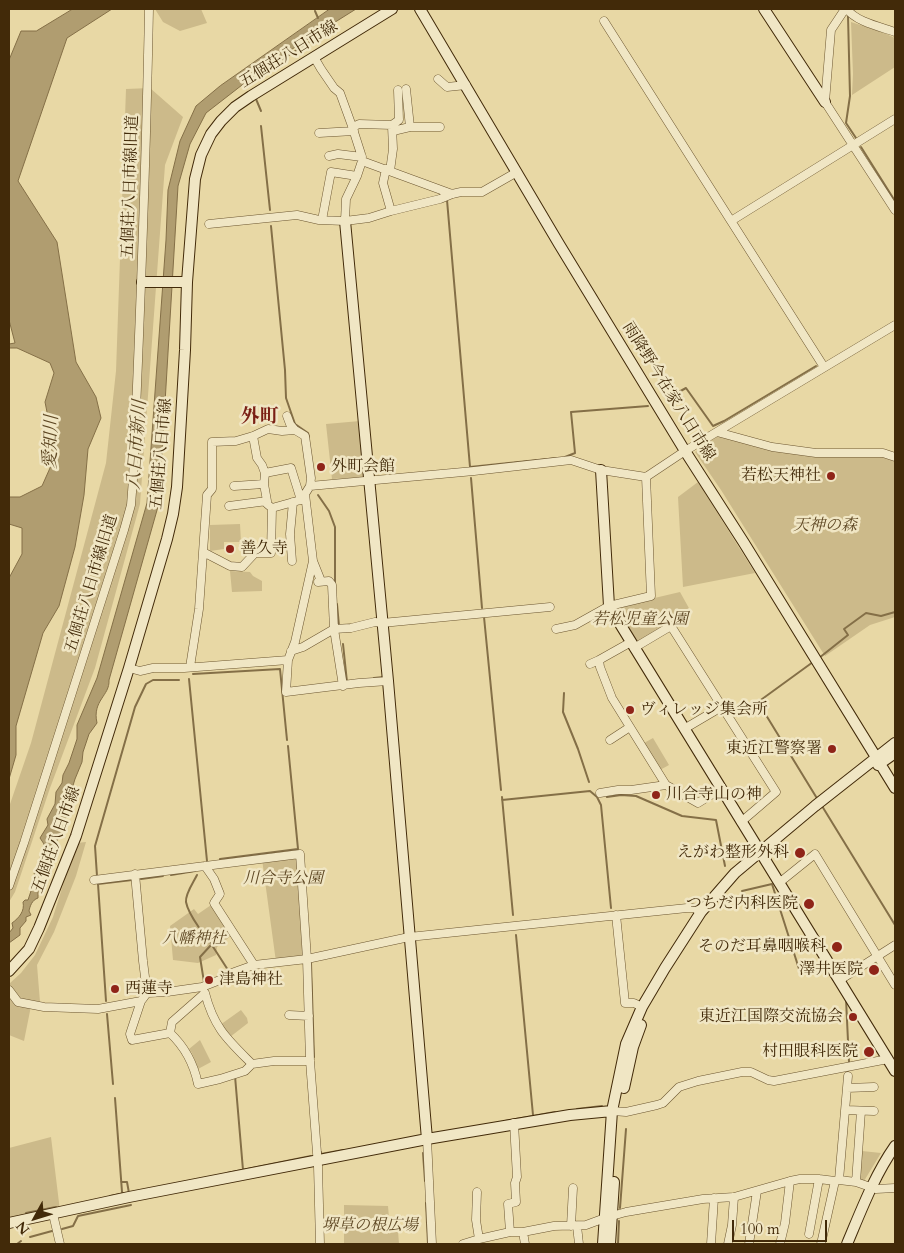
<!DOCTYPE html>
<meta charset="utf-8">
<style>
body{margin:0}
#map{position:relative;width:904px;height:1253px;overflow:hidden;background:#e8d8a5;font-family:Cardo,serif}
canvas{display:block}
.frame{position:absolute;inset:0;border:10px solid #422a09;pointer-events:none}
.north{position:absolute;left:10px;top:1193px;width:50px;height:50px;-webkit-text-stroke:4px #f0e6c4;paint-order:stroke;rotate:231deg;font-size:14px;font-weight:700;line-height:20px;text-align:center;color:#422a09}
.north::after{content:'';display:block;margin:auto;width:18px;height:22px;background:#422a09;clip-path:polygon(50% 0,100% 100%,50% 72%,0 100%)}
.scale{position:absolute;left:732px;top:1220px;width:95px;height:22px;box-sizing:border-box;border:2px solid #422a09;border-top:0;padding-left:6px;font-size:15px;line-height:18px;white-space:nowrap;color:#422a09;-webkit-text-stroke:4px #f0e6c4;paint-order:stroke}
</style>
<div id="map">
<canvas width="904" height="1253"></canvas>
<div class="frame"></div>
<div class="north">N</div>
<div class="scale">100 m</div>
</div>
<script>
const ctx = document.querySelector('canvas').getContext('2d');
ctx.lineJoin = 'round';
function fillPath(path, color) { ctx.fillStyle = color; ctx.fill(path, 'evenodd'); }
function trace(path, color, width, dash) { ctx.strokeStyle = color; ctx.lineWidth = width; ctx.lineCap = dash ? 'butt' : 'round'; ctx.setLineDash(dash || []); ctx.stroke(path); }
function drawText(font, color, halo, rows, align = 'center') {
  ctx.font = font + ' Cardo,"Noto Serif JP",serif'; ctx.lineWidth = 5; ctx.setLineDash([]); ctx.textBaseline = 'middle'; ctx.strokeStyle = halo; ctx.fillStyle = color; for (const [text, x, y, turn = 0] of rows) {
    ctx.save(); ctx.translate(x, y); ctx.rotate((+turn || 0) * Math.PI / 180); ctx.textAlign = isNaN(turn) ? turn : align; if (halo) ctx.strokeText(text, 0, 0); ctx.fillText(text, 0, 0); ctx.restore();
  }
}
const green = new Path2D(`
 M155,9H201L207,23L180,31L163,22Z
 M851,22L882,32L895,38V67L852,95L853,74Z
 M150,88L183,117L165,165L140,504L95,668L50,788L15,892L9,902V807L31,743L106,463L116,371L126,89Z
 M360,421L365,477L332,479L326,424Z
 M718,436L773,450L883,456L895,460V617L870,625L825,656L721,490L695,452Z
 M698,482L755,573L683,587L678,497Z
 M240,524L241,542H224V549L210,551V525Z
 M230,571L250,572L253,576L262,581V591L232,592Z
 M680,592L690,610L635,645L612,608Z
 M653,738L669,765L660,770L644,743Z
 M86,842L76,876L54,932L37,965L40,1002L32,1001L24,1041L9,1035V984L21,973L35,955L53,917L76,843Z
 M300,854L307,959L276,962L262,859Z
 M214,903L236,932L217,947L216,955L198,963L173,960L170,926L194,909L198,914Z
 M241,1010L247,1018L248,1023L230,1037L220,1025Z
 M200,1040L211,1062L198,1069L192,1053L189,1049Z
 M51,1137L60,1211L9,1220V1148Z
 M862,1151L881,1153L864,1181L859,1180Z
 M344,1205L388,1206L390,1230L398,1231L399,1244H344Z`);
const water = new Path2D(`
 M73,9H112L67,38L18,181L57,242L76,362L96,397L101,418L88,449L84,495L75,547L59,606L43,633L16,726V755L9,779V578L22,554V528L9,524V497H20L42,486L50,468L51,432L45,402L54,373L50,363L17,348H9V344L15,343L9,320V60L21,31H36Z
 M330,9H356L273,61L206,113L190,144L178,186L159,503L109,680C110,696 92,700 97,723L89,734L83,752L82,762L75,779L67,805L69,810L68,816L62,821L63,830L50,853L48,865C44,869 44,870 45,875C38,880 38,889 38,898C32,900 30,906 29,911L31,915L26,917V921L20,928V935L9,943V933L13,928L12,923C19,918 25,911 23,902L25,900H28L31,891L35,885V880H33V878L35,876L34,873L38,870V865L44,844L40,838L48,825L47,819L55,804L56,792L62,783L63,775L69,763L77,739V725L97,678L147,503L166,240L168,190L180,141L196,106L220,86Z`);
const stream = new Path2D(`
 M315,11L318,18
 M848,16L850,96L846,123L856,138
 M261,73L325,32L324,29
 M256,99L261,111
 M261,126L270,210
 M861,147L895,201
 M447,200L470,467L557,458
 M271,226L285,370L286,398L295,424L308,433L309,437
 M666,399L686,388L713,426L724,421L816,366
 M565,457L575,453L571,412L648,406
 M471,478L482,608
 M318,495L329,511L335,527V584
 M337,604L339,626
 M484,617L501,790
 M343,644L347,682
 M819,658L848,635L844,629L866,613L881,616L895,612
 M813,662L758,702L818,800
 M193,674L280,669L287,740
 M374,678L383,677
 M189,679L207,861
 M564,693L563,712L578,749L589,782
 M502,797L513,915
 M607,797L621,795L636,796L682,816L716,820L725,866
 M502,800L590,791L597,797L601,805L611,908
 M822,806L895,925
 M220,859L298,849L288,746
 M171,875L195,871
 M197,875C193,883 185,894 186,902C188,913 196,923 202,932
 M97,876L95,846L135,707L146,684L153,680H179
 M141,879L163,876
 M742,891L772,884L800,972L827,970L834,981
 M516,935L533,1115
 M208,939L228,970
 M311,963L314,1057
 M204,982L200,957L211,945
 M846,999L849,1062
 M106,1001L98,884L132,880
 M107,1014L113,1084
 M235,1076L243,1170
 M115,1098L122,1192
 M577,1109L602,1106
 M505,1121L555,1112
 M321,1152V1154L343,1150
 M423,1153L425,1181
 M227,1173L311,1156
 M121,1182H127L129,1193
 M110,1196L124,1193
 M426,1203L428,1244
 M620,1208L626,1129
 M26,1213L56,1207
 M62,1229L73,1226L78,1216L131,1205
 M30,1237L52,1231
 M17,1244L21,1241
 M618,1244L619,1221`);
const street = new Path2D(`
 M845,9L831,30L825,102L895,210
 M847,9C856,22 881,27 895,32
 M604,21L731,221
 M314,57L321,69L334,88L340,93L352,126L361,154L362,161L357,176L346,199L345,221
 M438,79L447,87L466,85
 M406,89L410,127
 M353,127L359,124L392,125L399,120L398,90
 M393,131L410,127H440
 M319,133L354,131
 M329,156L338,154L362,157
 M362,161L452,194
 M386,169L383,183L391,211
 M390,171L393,149L392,126
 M322,220L331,172L357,176
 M209,224L297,215L319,220L345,221L369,218L391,211L440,199L452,194L461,192H482L517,172
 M824,367L731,221L895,119
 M287,416L290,424L295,430
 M717,432L772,447L816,453H883L895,457
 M253,436L257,458L262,465L265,473
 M234,486L264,484
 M310,486L474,471L571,460L601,470L646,477L685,451L895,325
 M229,506L267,501L264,484L265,473L291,468L301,500
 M272,508L297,501
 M203,552L207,495L212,489V442L236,441L253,436L268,429L282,431L295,430L305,436L311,478L310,486L305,494L313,561L321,581
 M292,561L290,534L293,502
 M318,582L329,581L332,585L334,629L343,686
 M556,629L575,625L609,606L651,596L646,477
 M631,642L599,660L600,667L612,698L666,785L698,803L722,788
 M634,648L671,626L776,792L741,822
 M291,651L303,647L334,629L351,628L375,622L382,623L550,607
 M288,660L286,692L359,683L388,681
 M590,664L599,660
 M190,667L199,609L203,552L230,566L242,567L255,553H271L272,508L267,504V501
 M129,668L140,671L153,668H184L288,660L295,642L313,561
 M684,729L723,706
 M610,740L630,727
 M600,793L618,790H631L666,785
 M205,866L214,879L220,894L214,903L254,965
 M135,874L143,961L147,993L141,1001L130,1034L132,1040L170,1033C184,1046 194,1065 198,1084L220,1079L245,1071L252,1064L274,1061H310
 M94,880L300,854L307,959L310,1061L318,1166L320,1244
 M779,883L815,854L895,985
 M9,886L24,843L124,530L131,505L133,479C140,322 146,166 149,9
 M616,915L625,1003H634L642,1007
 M840,980L895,945
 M9,990L18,1002L44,1007L98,1009L141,1001
 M147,993L167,992L202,987L225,978L229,974L254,965L307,959L409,937L687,908H694L701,912
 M289,1015L309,1016
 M170,1033L172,1022L205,993C214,1028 227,1039 252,1064
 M847,1088L874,1087
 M846,1110L874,1111
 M612,1111L626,1112L657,1105L663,1103L679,1087L698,1081L742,1072H751L768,1080L774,1081L888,1059
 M427,1139L432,1244
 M839,1180L848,1076
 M856,1182L861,1111
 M477,1192L476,1220L479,1239
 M53,1214L60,1244
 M612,1216L626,1212L703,1199L734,1197L790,1181L800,1179H819L835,1181L839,1180L856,1182L876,1189L895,1188
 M571,1226L573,1188
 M577,1226L579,1244
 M510,1232L508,1204L516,1202L515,1183L517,1177L514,1123
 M523,1232L525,1244
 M809,1234L819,1179
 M463,1244L479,1239L510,1232H523L554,1226L586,1225L605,1218
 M711,1244L714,1198
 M728,1244L732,1225L734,1197
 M749,1244L757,1191
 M780,1244L785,1223L790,1181
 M821,1244L835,1181`);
const secondary = new Path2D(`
 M420,9L559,244L685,451L744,543L895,788
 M764,9L825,102
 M345,221L388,681L427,1139
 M142,282H187
 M601,470L609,606L895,1071
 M878,765L895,753
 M9,971L29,949L39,928L76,836L129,668L167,539L173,514L177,487L185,350L187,282L195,179L201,155L211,134L221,121L235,107L251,96L392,9
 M624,1088L633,1047L641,1025
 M9,1223L129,1197L427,1139L570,1115L612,1111
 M603,1244L612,1111L626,1044L642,1007L665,968L701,912L735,873L815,806L895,743
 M610,1244L614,1182
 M847,1244C861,1211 874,1176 895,1146`);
const markers = [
 [321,467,5,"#8f2418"],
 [831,476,5,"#8f2418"],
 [230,549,5,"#8f2418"],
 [630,710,5,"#8f2418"],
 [832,749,5,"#8f2418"],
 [656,795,5,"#8f2418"],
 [800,853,6,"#8f2418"],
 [809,904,6,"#8f2418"],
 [837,947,6,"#8f2418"],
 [874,970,6,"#8f2418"],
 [209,980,5,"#8f2418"],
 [115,989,5,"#8f2418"],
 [853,1017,5,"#8f2418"],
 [869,1052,6,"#8f2418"]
];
const streetNames = [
 ["五個荘八日市線",289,55,-32],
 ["五個荘八日市線旧道",131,187,-88],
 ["雨降野今在家八日市線",668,392,58],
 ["五個荘八日市線",162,454,-85],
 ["五個荘八日市線旧道",92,584,-73],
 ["五個荘八日市線",57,840,-70]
];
const poiNames = [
 ["外町会館",331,467,"left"],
 ["若松天神社",821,476],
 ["善久寺",240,549,"left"],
 ["ヴィレッジ集会所",640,710,"left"],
 ["東近江警察署",822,749],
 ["川合寺山の神",666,795,"left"],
 ["えがわ整形外科",789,853],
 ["つちだ内科医院",798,904],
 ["そのだ耳鼻咽喉科",826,947],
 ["澤井医院",863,970],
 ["津島神社",219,980,"left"],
 ["西蓮寺",125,989,"left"],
 ["東近江国際交流協会",843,1017],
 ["村田眼科医院",858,1052]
];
const parkNames = [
 ["天神の森",825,526],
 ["若松児童公園",640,620],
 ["川合寺公園",283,879],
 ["八幡神社",194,939],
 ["堺草の根広場",370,1226]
];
const waterNames = [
 ["愛知川",52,442,-88],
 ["八日市新川",138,445,-86]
];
const quarterNames = [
 ["外町",260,418]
];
fillPath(green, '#ccba8a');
fillPath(water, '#b09d70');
trace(water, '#846f47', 1);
trace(stream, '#846f47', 2);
trace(street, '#6c5630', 9);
trace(secondary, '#422a09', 12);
trace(street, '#f0e6c4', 8);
trace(secondary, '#f0e6c4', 10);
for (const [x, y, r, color] of markers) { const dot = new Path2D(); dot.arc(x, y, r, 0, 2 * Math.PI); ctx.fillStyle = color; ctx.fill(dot); trace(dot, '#f0e6c4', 2); }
drawText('16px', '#422a09', '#f0e6c4', streetNames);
drawText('16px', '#422a09', '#f0e6c4', poiNames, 'right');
drawText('italic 16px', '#5e4723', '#f0e6c4', parkNames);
drawText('italic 18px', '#5e4723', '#f0e6c4', waterNames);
drawText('bold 19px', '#7a1f14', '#f0e6c4', quarterNames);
</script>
